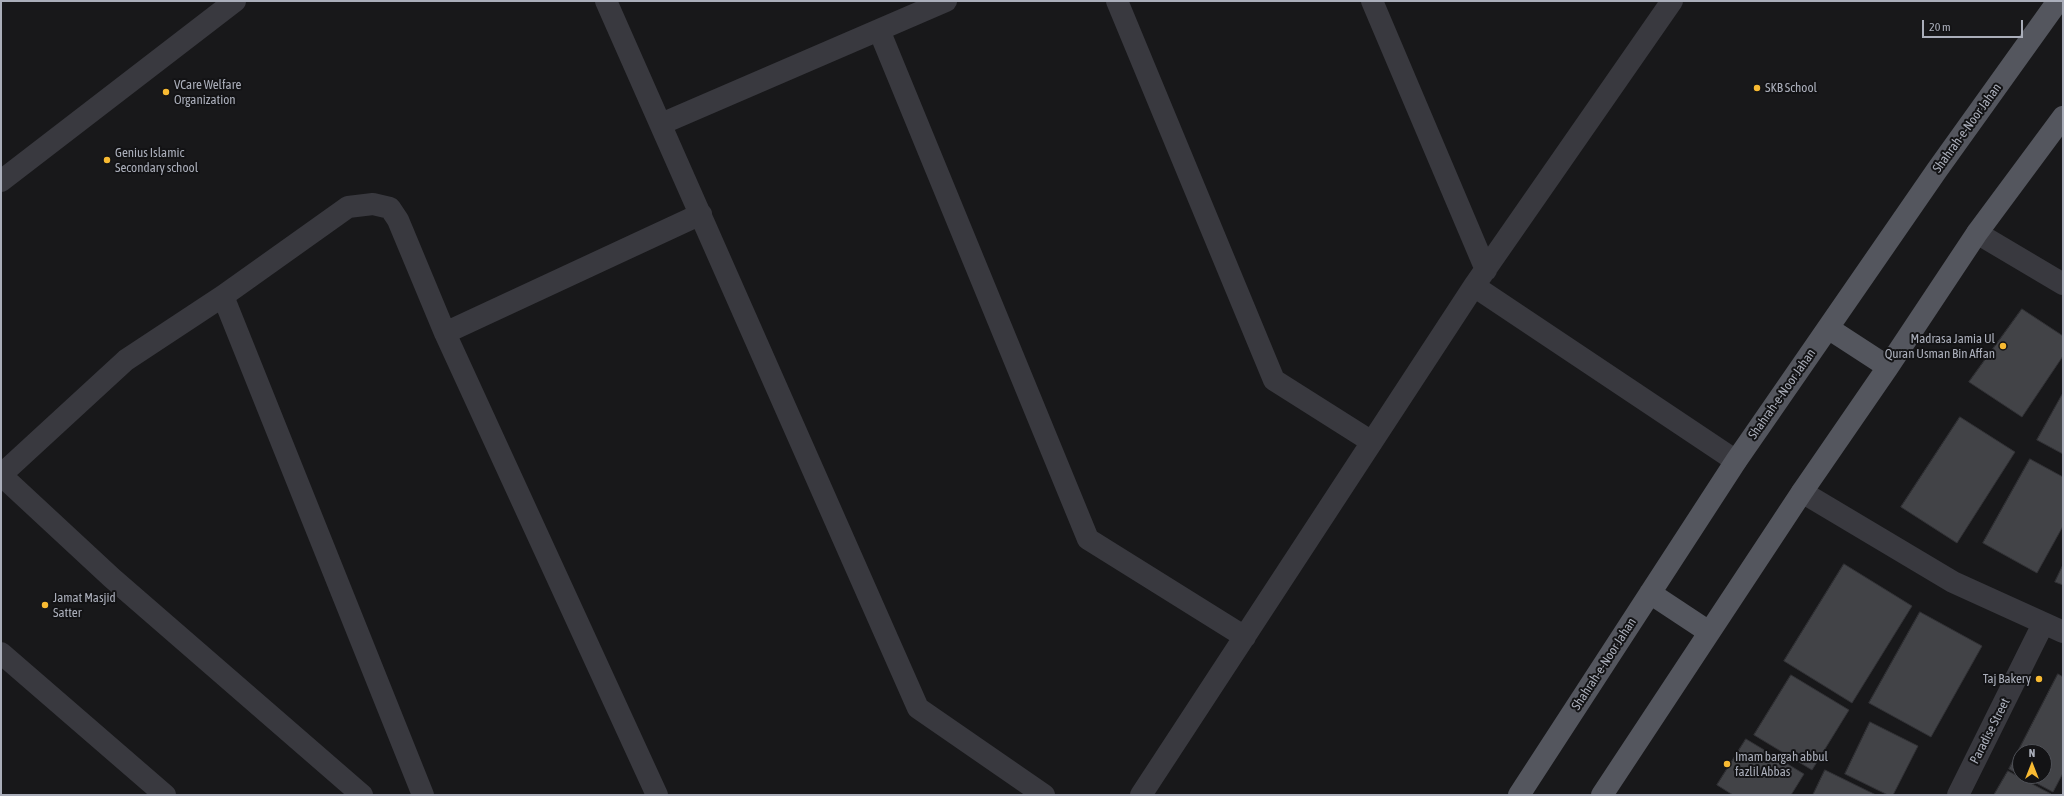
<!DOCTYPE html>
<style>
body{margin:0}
#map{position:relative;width:2064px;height:796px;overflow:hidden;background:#18181a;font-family:"Asap Condensed",sans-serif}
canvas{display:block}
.frame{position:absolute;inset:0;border:2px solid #aaaeba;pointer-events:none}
.north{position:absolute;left:2012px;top:744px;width:40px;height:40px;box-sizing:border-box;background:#131315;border:1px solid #4f5157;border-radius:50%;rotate:0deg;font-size:11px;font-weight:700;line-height:16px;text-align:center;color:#aaaeba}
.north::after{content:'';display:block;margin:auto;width:14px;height:18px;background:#f8ba32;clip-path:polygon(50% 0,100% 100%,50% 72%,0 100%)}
.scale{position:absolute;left:1922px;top:20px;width:101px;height:18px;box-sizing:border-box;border:2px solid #aaaeba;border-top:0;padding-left:5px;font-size:12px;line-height:14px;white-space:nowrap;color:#aaaeba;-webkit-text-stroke:3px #131315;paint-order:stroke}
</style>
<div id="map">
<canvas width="2064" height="796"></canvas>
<div class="frame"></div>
<div class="north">N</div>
<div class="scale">20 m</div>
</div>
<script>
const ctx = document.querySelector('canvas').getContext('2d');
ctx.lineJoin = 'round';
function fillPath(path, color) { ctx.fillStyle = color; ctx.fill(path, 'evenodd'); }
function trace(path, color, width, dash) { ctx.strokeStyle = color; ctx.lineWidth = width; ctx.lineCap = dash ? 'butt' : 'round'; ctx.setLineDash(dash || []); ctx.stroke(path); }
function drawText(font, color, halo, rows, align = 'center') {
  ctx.font = font + ' "Asap Condensed",sans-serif'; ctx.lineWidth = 4; ctx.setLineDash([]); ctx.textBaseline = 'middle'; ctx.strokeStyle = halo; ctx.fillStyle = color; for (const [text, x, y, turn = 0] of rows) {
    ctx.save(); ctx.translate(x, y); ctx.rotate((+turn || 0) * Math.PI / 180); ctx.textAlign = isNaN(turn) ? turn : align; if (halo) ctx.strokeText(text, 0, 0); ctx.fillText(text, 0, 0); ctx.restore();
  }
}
const building = new Path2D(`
 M2022,309L2063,336V356L2022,417L1969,382Z
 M2063,393V454L2037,440Z
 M1960,417L2015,452L1957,543L1901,507Z
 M2030,459L2063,477V526L2037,573L1983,543Z
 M1844,564L1912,606L1852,703L1784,661Z
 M2063,565V585L2055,582Z
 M1920,612L1982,646L1931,737L1869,703Z
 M2058,674L2063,677V773L2053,792L2023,776H2044V752H2020V775L2009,769Z
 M1791,675L1849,710L1812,770L1754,735Z
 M1870,722L1918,746L1893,795H1888L1845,774Z
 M1746,739L1804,774L1791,795H1733L1717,785Z
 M1825,770L1876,795H1813Z
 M2008,771L2051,794L1994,795Z`);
const minor = new Path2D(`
 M606,1L918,708L1044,795
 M1117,1L1274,380L1372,442
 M1372,1L1486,270
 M879,30L1088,539L1245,637
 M661,124L946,1
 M1,181L235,1
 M1977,233L2063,284
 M1474,286L1736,461
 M223,296L423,795
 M445,333L701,214
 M1,475L126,360L223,296L348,207L373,204L390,208L398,220L445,333L657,795
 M1,475L112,578L362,795
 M1802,492L1953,582L2063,632
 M1,653L165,795
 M1141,795L1474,286L1672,1
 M1958,795L2043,624`);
const major = new Path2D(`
 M1828,328L1888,367
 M1650,593L1709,632
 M1519,795L1736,461L1937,170L2058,1
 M1602,795L1802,492L1888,367L1977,233L2063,117`);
const markers = [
 [1757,88,4,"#f8ba32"],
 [166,92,4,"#f8ba32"],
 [107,160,4,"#f8ba32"],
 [2003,346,4,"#f8ba32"],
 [45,605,4,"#f8ba32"],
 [2039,679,4,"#f8ba32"],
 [1727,764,4,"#f8ba32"]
];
const poiNames = [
 ["VCare Welfare",174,85],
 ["Organization",174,100],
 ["SKB School",1765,88],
 ["Genius Islamic",115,153],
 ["Secondary school",115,168],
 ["Madrasa Jamia Ul",1995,339,"right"],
 ["Quran Usman Bin Affan",1995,354,"right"],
 ["Jamat Masjid",53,598],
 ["Satter",53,613],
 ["Taj Bakery",2031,679,"right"],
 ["Imam bargah abbul",1735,757],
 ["fazlil Abbas",1735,772]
];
const streetNames = [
 ["Shahrah-e-Noor Jahan",1967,128,-54],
 ["Shahrah-e-Noor Jahan",1782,394,-55],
 ["Shahrah-e-Noor Jahan",1604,664,-57],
 ["Paradise Street",1990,731,-63]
];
fillPath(building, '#424347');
trace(building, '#323236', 1);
trace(minor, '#39393f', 22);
trace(major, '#54565e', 22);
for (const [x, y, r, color] of markers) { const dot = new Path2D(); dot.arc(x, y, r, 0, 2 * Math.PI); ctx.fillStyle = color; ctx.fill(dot); trace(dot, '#131315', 1.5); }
drawText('13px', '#aaaeba', '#131315', poiNames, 'left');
drawText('13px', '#aaaeba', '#131315', streetNames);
</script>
